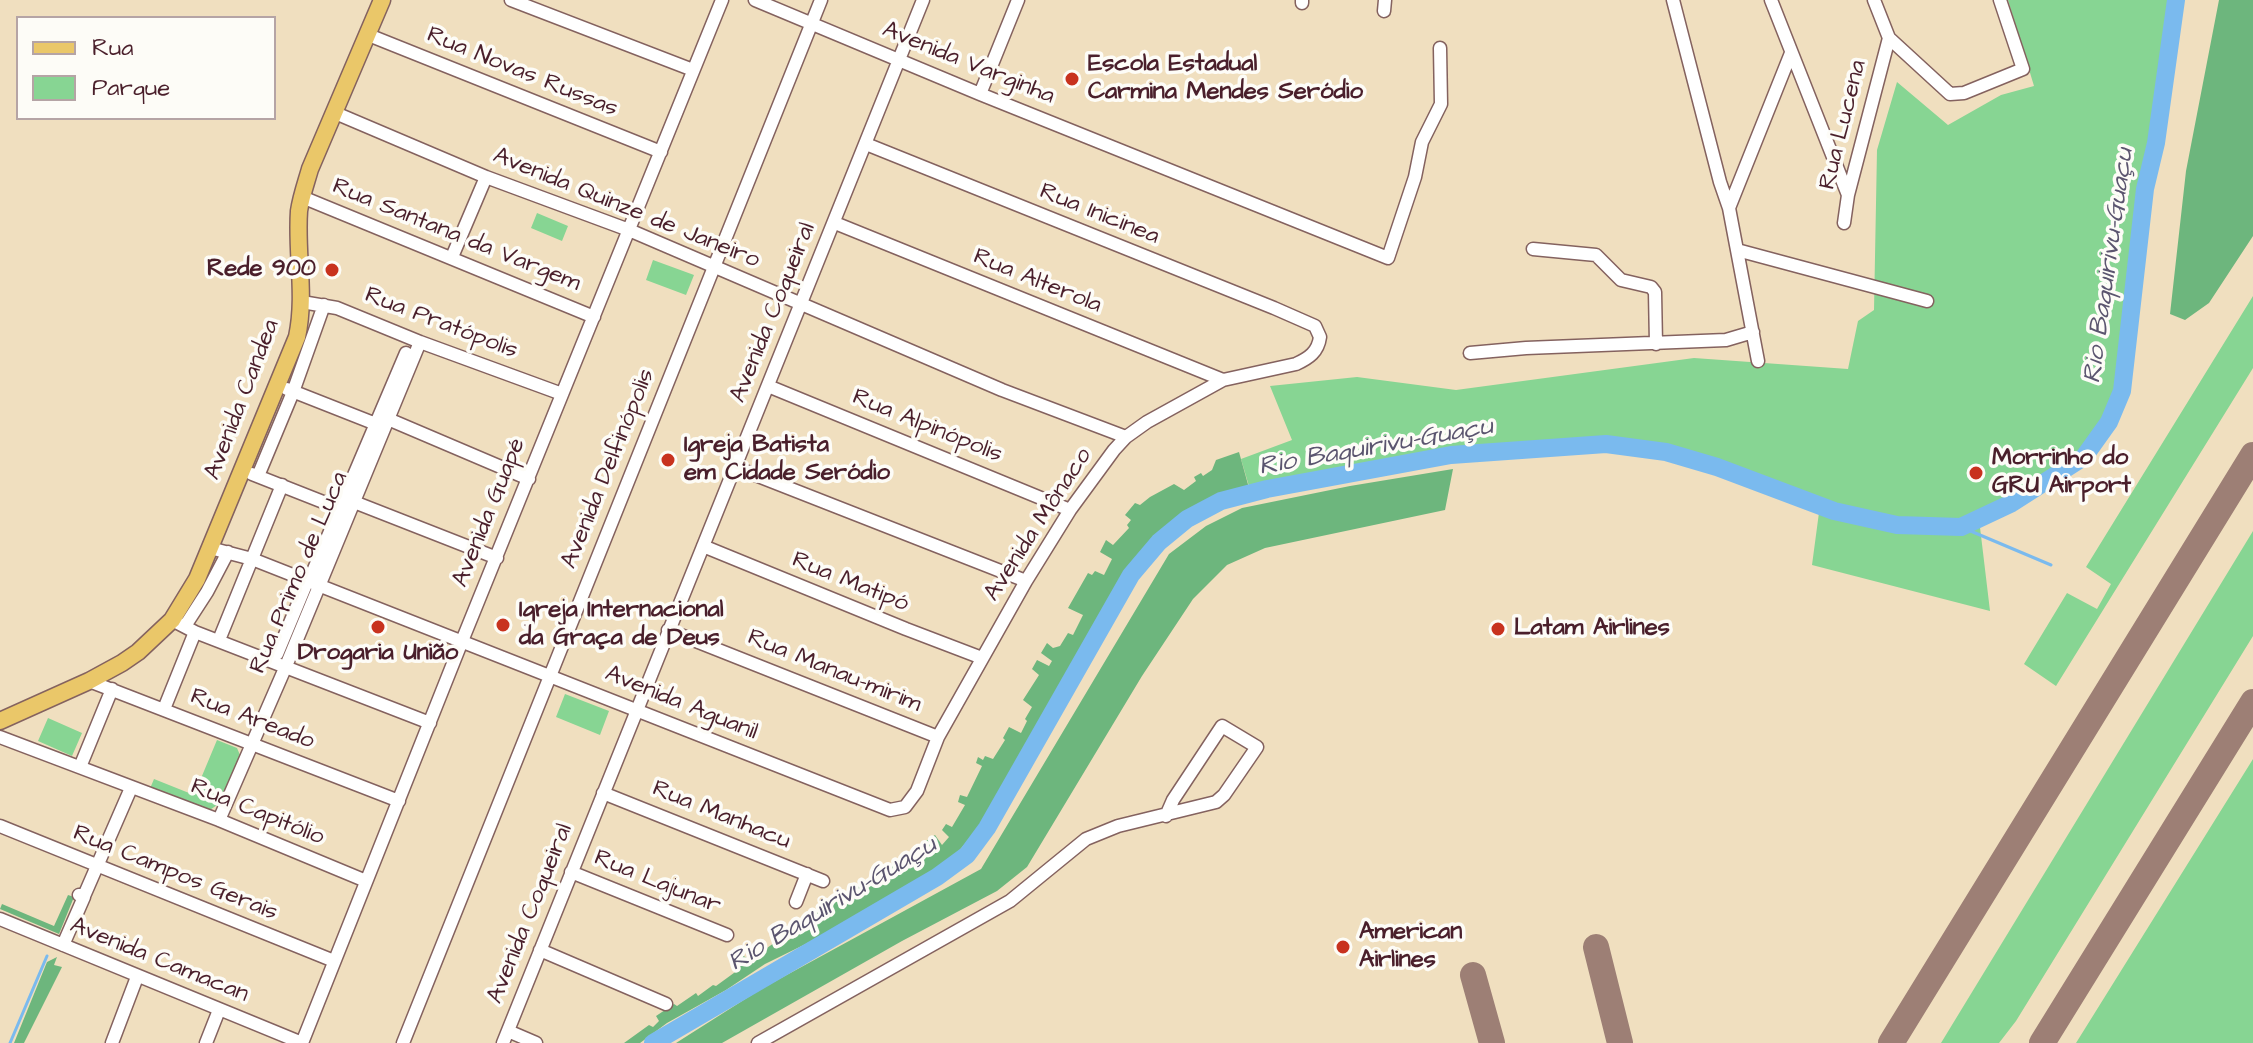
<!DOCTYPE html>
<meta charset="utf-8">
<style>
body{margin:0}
#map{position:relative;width:2253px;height:1043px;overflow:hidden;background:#f0dfbf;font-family:"Architects Daughter",sans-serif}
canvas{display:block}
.legend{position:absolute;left:16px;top:16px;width:260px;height:104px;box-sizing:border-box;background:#fdfcf7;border:2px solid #b5a4a5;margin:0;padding:10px 14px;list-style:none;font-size:24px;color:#4a1f2b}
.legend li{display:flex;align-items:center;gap:16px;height:40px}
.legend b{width:40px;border:2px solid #b5a4a5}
</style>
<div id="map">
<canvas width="2253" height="1043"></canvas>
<ul class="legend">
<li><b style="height:10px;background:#eac769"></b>Rua</li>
<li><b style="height:22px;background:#87d593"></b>Parque</li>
</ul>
</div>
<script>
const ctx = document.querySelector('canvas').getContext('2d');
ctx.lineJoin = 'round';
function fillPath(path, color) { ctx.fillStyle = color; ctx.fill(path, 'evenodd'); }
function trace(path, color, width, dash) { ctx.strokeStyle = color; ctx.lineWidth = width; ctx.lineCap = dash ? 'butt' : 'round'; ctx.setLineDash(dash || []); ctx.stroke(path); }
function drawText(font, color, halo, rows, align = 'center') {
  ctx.font = font + ' "Architects Daughter",sans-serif'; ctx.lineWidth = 7; ctx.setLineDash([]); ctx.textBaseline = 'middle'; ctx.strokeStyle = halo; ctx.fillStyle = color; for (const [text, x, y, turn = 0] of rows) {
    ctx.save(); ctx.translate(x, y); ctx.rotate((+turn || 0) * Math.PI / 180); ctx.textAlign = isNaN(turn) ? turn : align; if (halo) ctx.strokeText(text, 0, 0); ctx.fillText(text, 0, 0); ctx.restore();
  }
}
const green = new Path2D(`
 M2008,0H2176L2157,136L2145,189L2122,391L2100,435L2075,462L2012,503L1979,519L1990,611L1812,565L1820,505L1666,452L1546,441L1411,463L1251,493L1241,459L1292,440L1270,386L1357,377L1456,390L1694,358L1848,369L1858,321L1874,310L1877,150L1897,82L1948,125L2001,95L2034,86Z
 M537,213L568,226L562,241L531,228Z
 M653,260L694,275L686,295L646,280Z
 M2253,296V368L2056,686L2024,664L2067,593L2097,609L2111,584L2086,567Z
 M2253,531V636L2016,1021L1999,1043H1941Z
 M565,694L609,711L600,735L556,717Z
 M48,718L82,733L72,756L38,741Z
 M217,740L237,748L240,755L220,803L207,812L149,791L154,779L194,795Z
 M2253,759V1043H2076Z`);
const forest = new Path2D(`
 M2219,0H2253V236L2209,303L2185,320L2170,314L2186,171Z
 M1239,452L1249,488L1213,497L1183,516L1127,572L1028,742L1009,784L985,821L943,869L883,906L765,964L726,990L667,1023L640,1043H624L649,1025L653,1027L659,1021L656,1016L674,1004L677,1006L696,993L698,996L713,985L716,986L738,970L732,962L742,955L750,960L774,943L789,940L799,931L797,922L807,916L809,919L833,901L834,903L935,835L942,845L949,837L942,830L946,824L952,827L965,805L958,802L960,795L967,797L982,766L976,763L978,757L983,760L985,756L993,759L1005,740L1003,738L1009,727L1021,733L1027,721L1025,719L1032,707L1023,700L1039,675L1032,669L1037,660L1049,666L1052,661L1041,653L1047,643L1053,648L1060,646L1068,633L1073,635L1083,615L1068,608L1088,573L1092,575L1095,571L1104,575L1112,559L1100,552L1106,540L1113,545L1129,528L1127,525L1131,520L1125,515L1135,503L1140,505L1150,497L1174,484L1184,490L1196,481L1194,477L1201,473L1203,476L1212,470L1216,460Z
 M1453,469L1445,510L1265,548L1227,565L1193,599L1142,676L1027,867L997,891L902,941L722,1043H676L761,989L981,869L1169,554L1206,526L1242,508L1350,486Z
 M68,895L74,897L59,934L0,909L2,904L54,926Z
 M57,957L54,965L62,967L24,1043H14L47,962Z`);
const stream = new Path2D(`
 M1961,527L2051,565
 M10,1043L47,956`);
const river = new Path2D(`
 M653,1043L937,877L967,855L987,828L1131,575L1159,542L1187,519L1221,501L1267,489L1451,455L1606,444L1666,452L1717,467L1834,511L1897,525L1961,527L2012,503L2084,457L2109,422L2122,391L2145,189L2156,143L2176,0`);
const taxiway = new Path2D(`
 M1596,947L1620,1043
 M1473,975L1492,1043
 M1891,1043L2253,455
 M2042,1043L2253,702`);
const minor = new Path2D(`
 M511,0L693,70
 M755,0L980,94L1388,258L1415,177L1422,142L1441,104L1440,48
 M1302,0V3
 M1673,0L1720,182L1729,208L1758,361
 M1771,0L1848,195
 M1874,0L1889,38L1950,94L1964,93L2023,69L2000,0
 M1384,11L1385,0
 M366,34L661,152
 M980,94L1018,0
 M333,112L486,177L629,230L1002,390L1126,437
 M302,197L594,317
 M1729,208L1791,53
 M835,223L1223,380
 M1844,223L1848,195L1889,38
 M1533,249L1596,255L1621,280L1651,287L1655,292L1656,344
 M1737,250L1927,301
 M452,257L486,177
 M302,302L337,308L420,342L562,394
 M1470,353L1526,348L1726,340L1753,332
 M768,386L1070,510
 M287,389L381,426
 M388,419L529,479
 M735,467L1026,581
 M252,474L346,511
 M258,476L293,392L324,305
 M354,502L497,558
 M703,546L906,629L982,658
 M210,548L252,559L890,810L905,807L917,791L938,737L1026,581L1070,510L1114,450L1126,437L1147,422L1223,380L1296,364C1309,358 1318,352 1320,337L1315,326L1274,308L866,144
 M311,576L406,353
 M172,620L195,632L430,723
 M185,626L207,592L228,552
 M668,630L938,737
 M219,640L282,485
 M277,654L307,582
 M89,681L399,801
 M164,709L195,632
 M0,737L219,820L366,881
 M80,767L112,689
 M603,793L823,881
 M219,820L286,666L420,342
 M0,826L334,961
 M571,872L727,935
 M796,902L807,874
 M0,919L302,1043
 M63,945L84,897L79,895L84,896L131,788
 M540,950L666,1004
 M508,1031L536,1043
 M112,1043L137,977
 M206,1043L219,1010
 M302,1043L462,641L722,0
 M403,1043L821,0
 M503,1043L923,0
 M758,1043L1010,901L1086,839L1118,826L1216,802L1224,795L1257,747L1222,726L1173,800L1166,816`);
const major = new Path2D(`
 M0,721L89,681L122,663L138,652L172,620L197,579L297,337C306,295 296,254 299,211C301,197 306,183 310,169L382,0`);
const markers = [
 [1072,79,8,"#c8321e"],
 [332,270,8,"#c8321e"],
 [668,460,8,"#c8321e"],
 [1976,473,8,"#c8321e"],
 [503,625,8,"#c8321e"],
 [378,627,8,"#c8321e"],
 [1498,629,8,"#c8321e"],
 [1343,947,8,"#c8321e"]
];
const streetNames = [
 ["Avenida Varginha",968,64,22],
 ["Rua Novas Russas",522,73,22],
 ["Rua Lucena",1844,125,-76],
 ["Avenida Quinze de Janeiro",626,209,22],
 ["Rua Inicinea",1099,215,22],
 ["Rua Santana da Vargem",456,236,22],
 ["Rua Alterola",1037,282,22],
 ["Avenida Coqueiral",774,313,-68],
 ["Rua Pratópolis",441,324,21],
 ["Avenida Candea",243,400,-69],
 ["Rua Alpinópolis",927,427,22],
 ["Avenida Delfinópolis",609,469,-68],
 ["Avenida Guapé",490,513,-68],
 ["Avenida Mônaco",1039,525,-57],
 ["Rua Primo de Luca",300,573,-67],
 ["Rua Matipó",850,583,22],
 ["Rua Manau-mirim",834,672,22],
 ["Avenida Aguanil",681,704,22],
 ["Rua Areado",252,720,21],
 ["Rua Capitólio",257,813,22],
 ["Rua Manhacu",721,816,22],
 ["Rua Campos Gerais",175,874,22],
 ["Rua Lajunar",657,883,22],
 ["Avenida Coqueiral",531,914,-68],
 ["Avenida Camacan",159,961,22]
];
const poiNames = [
 ["Escola Estadual",1088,65],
 ["Carmina Mendes Seródio",1088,93],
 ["Rede 900",316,270,"right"],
 ["Igreja Batista",684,446],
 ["em Cidade Seródio",684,474],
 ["Morrinho do",1992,459],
 ["GRU Airport",1992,487],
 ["Igreja Internacional",519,611],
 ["da Graça de Deus",519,639],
 ["Latam Airlines",1514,629],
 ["Drogaria União",378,654,"center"],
 ["American",1359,933],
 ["Airlines",1359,961]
];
const waterNames = [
 ["Rio Baquirivu-Guaçu",2110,266,-82],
 ["Rio Baquirivu-Guaçu",1376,448,-10],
 ["Rio Baquirivu-Guaçu",833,905,-31]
];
fillPath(green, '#87d593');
fillPath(forest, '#6db67d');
trace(stream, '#7abaee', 3);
trace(river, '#7abaee', 18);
trace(taxiway, '#9d7f75', 26);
trace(minor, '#84625f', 15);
trace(major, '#84625f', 19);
trace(minor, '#fff', 12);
trace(major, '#eac769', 16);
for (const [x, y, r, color] of markers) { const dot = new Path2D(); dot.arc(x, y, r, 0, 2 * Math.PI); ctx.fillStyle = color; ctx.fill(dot); trace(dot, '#fdfcf7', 3); }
drawText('24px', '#4a1f2b', '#fdfcf7', streetNames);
drawText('bold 24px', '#4a1f2b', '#fdfcf7', poiNames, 'left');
drawText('italic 26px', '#5b556f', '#fdfcf7', waterNames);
</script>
